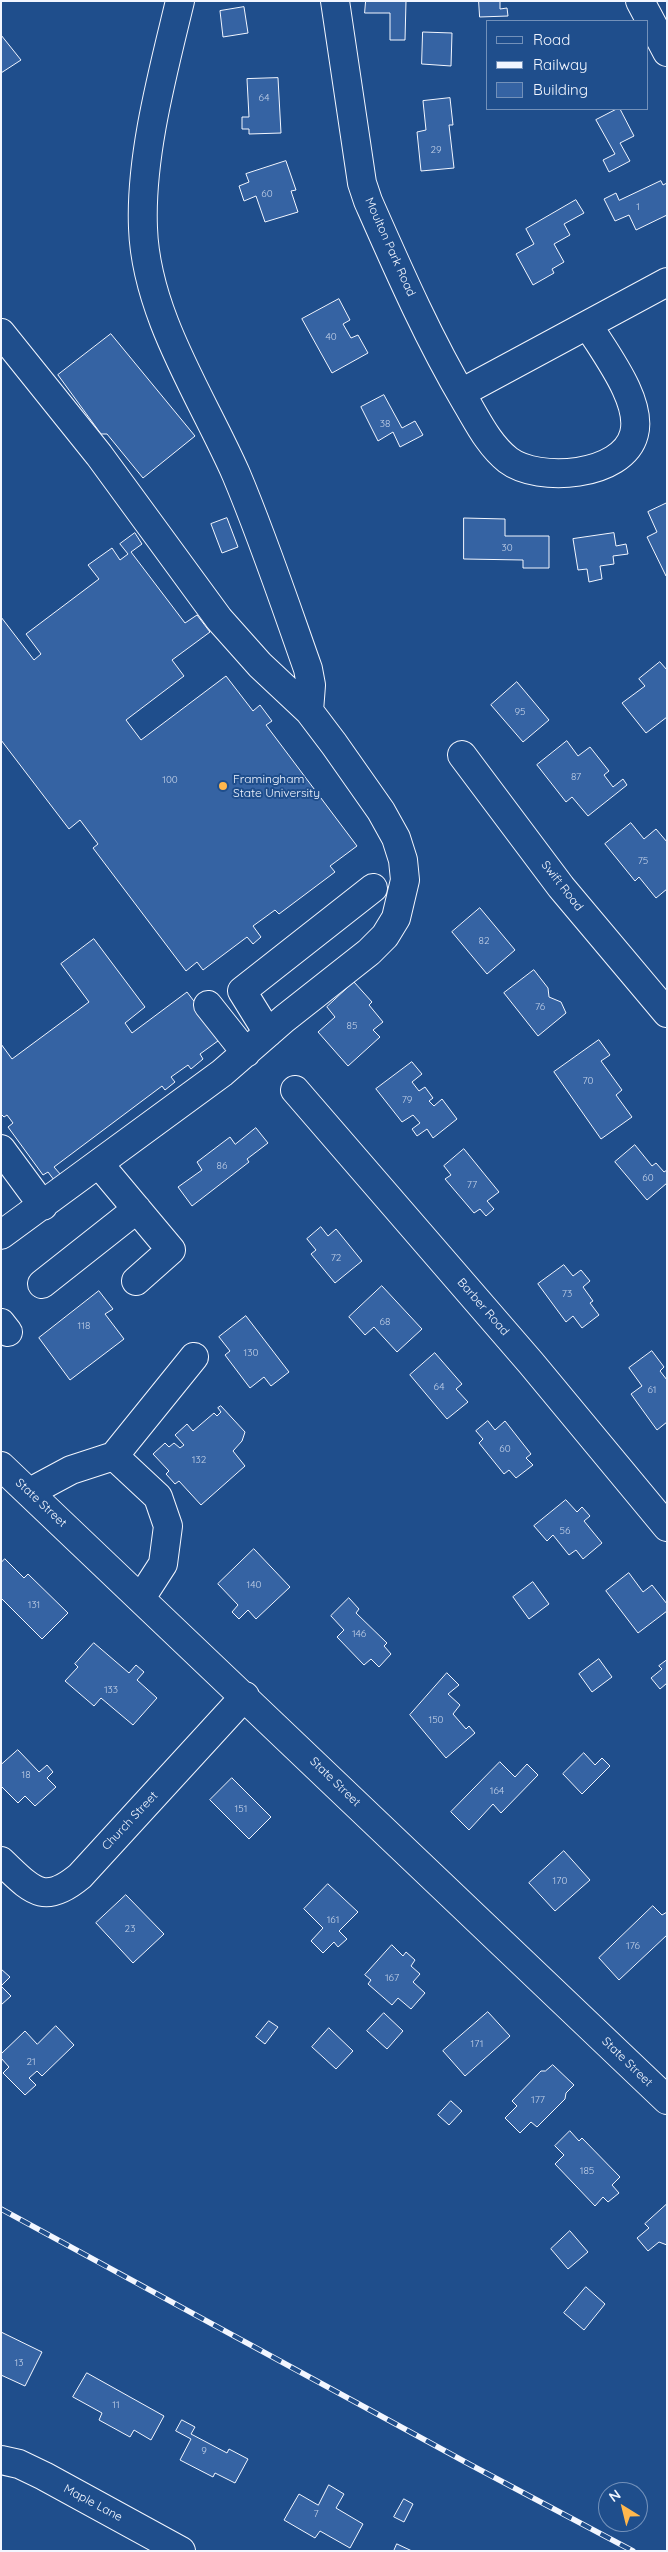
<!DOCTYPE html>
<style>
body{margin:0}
#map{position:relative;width:668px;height:2552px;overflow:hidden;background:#1f4e8c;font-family:Quicksand,sans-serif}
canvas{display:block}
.frame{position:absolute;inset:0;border:2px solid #f2f6ff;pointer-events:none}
.legend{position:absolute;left:486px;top:20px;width:162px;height:90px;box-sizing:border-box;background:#1f4e8c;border:1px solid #7391ba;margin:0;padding:6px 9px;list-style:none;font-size:15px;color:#f2f6ff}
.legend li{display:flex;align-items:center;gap:10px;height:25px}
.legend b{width:25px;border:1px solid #7391ba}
.north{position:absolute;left:598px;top:2482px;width:50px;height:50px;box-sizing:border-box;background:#1f4e8c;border:1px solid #7391ba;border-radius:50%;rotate:324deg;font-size:14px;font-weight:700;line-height:20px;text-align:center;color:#f2f6ff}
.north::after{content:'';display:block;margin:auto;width:18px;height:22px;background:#ffb74d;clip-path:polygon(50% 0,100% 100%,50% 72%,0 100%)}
</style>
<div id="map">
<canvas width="668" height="2552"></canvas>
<div class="frame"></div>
<ul class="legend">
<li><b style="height:6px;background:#1f4e8c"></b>Road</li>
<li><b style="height:6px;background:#f2f6ff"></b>Railway</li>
<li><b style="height:14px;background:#3563a3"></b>Building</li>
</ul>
<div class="north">N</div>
</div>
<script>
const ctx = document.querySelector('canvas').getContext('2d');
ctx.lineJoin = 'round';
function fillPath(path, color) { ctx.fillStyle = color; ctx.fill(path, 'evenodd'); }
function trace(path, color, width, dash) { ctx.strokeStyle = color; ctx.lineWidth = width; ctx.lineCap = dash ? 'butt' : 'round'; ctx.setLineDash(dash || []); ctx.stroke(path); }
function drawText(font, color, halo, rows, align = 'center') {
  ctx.font = font + ' Quicksand,sans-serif'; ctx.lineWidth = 4; ctx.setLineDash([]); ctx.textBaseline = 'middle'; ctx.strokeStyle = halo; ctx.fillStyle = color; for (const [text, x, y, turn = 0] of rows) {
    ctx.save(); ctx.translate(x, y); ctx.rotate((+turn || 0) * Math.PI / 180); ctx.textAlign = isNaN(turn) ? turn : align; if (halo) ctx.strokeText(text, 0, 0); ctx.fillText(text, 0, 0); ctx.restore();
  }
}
const building = new Path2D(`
 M366,1H406L405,40H390V13H365Z
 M479,1H500V9L507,8L508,16L480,17Z
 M244,7L248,33L223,37L220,11Z
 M423,32L452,33L451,66L422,64Z
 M1,35L21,60L1,73Z
 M278,78L281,133L249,134V129H242V117H249L247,79Z
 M450,98L453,125H449L454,168L421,171L417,132L426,130L423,101Z
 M617,109H620L634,136L620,143L630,161L609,172L603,160L615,154L596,120Z
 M286,161L296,190L291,191L298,212L265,222L256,196L244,201L239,186L249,182L246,174Z
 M661,181L663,185L667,183V215L636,230L629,215L615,221L604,199L616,193L619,200Z
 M576,200L584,213L564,224L570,235L554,244L564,262L552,269L554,273L533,285L516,254L534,244L526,229Z
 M339,299L350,320L343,324L351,338L358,335L368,353L332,373L302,319Z
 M111,334L195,436L143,478L107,434H101L58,375Z
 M384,395L402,428L415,421L423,435L400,447L393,432L378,441L361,407Z
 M667,503V575L666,576L647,537L657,532L648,512Z
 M227,518L238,547L222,553L211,524Z
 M464,518L505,519V536H549V568H523V560L464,559Z
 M135,533L142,544L131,552L185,623L197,615L210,632L172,660L184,676L126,720L141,740L226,676L253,711L260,705L272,721L266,725L357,846L330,866L335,872L279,914L275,910L253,926L261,937L253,944L247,937L203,970L197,962L186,971L93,848L98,844L80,820L69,829L1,740V617L34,660L41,654L26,634L99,579L88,565L112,548L120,560L128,554L120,544Z
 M614,533L616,546L626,544L628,554L613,556L614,564L600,566L602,579L589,582L587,569L578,570L573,539Z
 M660,662L667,670V717L646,733L622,703L645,686L639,679Z
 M517,682L549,720L523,742L491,705Z
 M567,741L578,756L590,747L609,771L604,775L613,787L623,779L627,785L588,816L572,797L566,802L537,765Z
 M631,823L644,839L656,829L667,842V889L656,898L639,877L635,881L605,844Z
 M480,908L515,950L487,974L452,932Z
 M94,939L145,1007L125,1023L132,1033L187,992L222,1038L200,1054L203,1059L191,1069L188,1065L171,1077L175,1082L165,1090L162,1086L54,1167L61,1175L54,1180L48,1172L43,1175L8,1127L13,1123L7,1115L4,1117L1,1114V1044L12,1059L89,1002L61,964Z
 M534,970L548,988L549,997L561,1002L566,1013L538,1036L504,993Z
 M354,982L372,1002L369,1005L383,1022L373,1030L380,1037L348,1066L318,1032L335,1017L327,1007Z
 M599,1040L610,1055L601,1061L622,1090L616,1095L632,1117L601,1139L554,1072Z
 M412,1062L422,1074L412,1082L419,1091L425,1087L433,1098L429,1101L434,1106L442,1099L457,1119L433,1138L427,1129L417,1136L412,1129L420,1123L413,1115L402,1122L376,1089Z
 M256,1128L268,1143L247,1159L249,1162L192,1206L178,1187L202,1170L197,1162L230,1137L235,1144Z
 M635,1145L652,1166L656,1163L664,1172L667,1170V1183L647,1200L615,1162Z
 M464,1149L499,1192L487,1201L494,1209L486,1216L480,1209L474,1213L445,1179L451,1175L444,1166Z
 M321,1227L328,1236L336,1229L362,1261L335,1283L311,1254L316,1250L307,1239Z
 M564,1265L573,1276L581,1270L590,1281L583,1287L593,1301L590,1303L599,1315L582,1328L573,1316L566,1322L538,1284Z
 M382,1286L422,1329L397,1352L374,1327L365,1335L349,1317Z
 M99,1291L113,1309L105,1314L124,1339L70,1380L39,1338Z
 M246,1316L289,1372L271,1386L264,1377L250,1388L225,1355L230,1351L219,1337Z
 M652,1351L664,1367L660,1371L667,1380V1422L657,1430L631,1394L642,1386L629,1368Z
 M435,1353L462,1384L456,1389L468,1402L447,1419L410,1375Z
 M221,1406L245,1432L242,1441L233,1451L245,1466L201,1505L179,1481L175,1484L166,1474L169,1471L153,1454L165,1443L169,1447L174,1443L180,1448L184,1445L175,1435L187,1424L193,1431L214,1413L217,1416L221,1412L218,1408Z
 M488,1421L495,1430L505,1421L531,1454L526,1458L533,1465L516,1478L509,1470L504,1474L479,1443L483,1439L476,1431Z
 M566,1500L577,1512L582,1507L590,1516L584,1521L602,1543L583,1559L576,1550L569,1555L553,1535L547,1541L534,1526Z
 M254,1549L290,1587L256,1619L248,1610L239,1619L232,1612L238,1605L218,1584Z
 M5,1559L24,1578L28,1574L68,1613L42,1639L1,1598V1563Z
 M629,1573L643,1592L652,1585L667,1604V1611L638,1633L606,1591Z
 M533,1582L549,1604L529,1619L513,1597Z
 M349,1598L359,1609L356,1613L387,1643L384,1646L391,1654L379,1667L371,1659L364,1665L337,1637L344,1630L331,1616Z
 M94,1643L129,1673L136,1665L144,1672L137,1680L157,1698L133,1725L101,1698L94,1706L65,1681L78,1667L75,1664Z
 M599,1659L612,1677L592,1692L579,1674Z
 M667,1660V1683L660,1689L651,1678L662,1669L659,1666Z
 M447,1673L459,1685L448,1694L460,1705L453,1714L466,1729L469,1726L475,1733L446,1758L410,1715Z
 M18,1750L39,1772L47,1765L53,1772L47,1778L56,1787L35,1806L25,1796L18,1803L1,1786V1765Z
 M584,1753L595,1765L602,1758L610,1766L582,1794L563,1774Z
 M500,1762L515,1777L527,1764L538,1775L501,1813L493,1804L469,1830L451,1812Z
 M232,1778L271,1817L249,1839L210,1800Z
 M564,1851L590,1880L555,1911L529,1883Z
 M328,1884L358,1912L339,1931L347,1939L338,1947L334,1942L323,1953L311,1941L323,1928L304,1909Z
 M126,1895L164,1934L133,1963L96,1923Z
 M653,1906L662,1915L667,1912V1935L619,1980L599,1958Z
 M392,1945L403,1956L406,1952L415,1960L411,1966L420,1974L413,1982L425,1993L411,2009L398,1998L392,2005L368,1984L371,1980L365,1975Z
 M1,1969L10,1977L1,1986L11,1996L1,2005Z
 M488,2012L510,2036L465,2076L443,2051Z
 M384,2013L403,2031L387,2049L367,2031Z
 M269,2021L278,2027L265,2044L256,2037Z
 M56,2026L74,2045L42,2076L37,2071L29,2078L36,2085L25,2095L3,2073L9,2067L1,2058V2054L25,2031L37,2044Z
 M329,2028L353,2051L336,2069L312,2047Z
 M553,2065L574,2085L566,2093L565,2099L537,2127L531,2122L520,2133L505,2118L517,2106L512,2101L541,2071H545Z
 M451,2101L462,2111L449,2125L438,2115Z
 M570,2131L579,2141L582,2138L620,2177L612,2185L619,2193L608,2202L603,2197L595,2206L555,2164L564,2155L555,2146Z
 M667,2204V2245L659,2242L648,2251L637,2238L649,2228L645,2224Z
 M570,2231L588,2252L568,2269L551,2249Z
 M586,2287L605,2304L584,2330L564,2313Z
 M1,2332L42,2352L25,2386L1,2375Z
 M87,2373L164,2416L151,2440L134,2430L130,2437L99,2420L102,2413L73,2397Z
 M182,2420L195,2427L191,2434L227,2453L229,2449L248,2459L235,2483L215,2473L213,2477L180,2460L191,2439L176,2431Z
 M329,2485L344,2494L336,2508L363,2524L350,2548L320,2531L315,2538L284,2520L299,2494L318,2505Z
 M404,2499L413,2504L404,2522L394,2517Z
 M397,2544L412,2551H394Z`);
const minor = new Path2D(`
 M180,1C163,72 140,156 143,228C146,315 202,397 236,474C263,538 285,604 308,669L311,685L309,711
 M335,1L362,183L368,201C398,269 428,338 466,402C478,422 489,445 508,460C538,483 623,477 634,434C643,401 604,352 588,325
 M640,1L667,52
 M1,333L99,455L219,619L260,665L309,711L334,744L381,811L396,838L403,860L405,880L396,918L385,936L369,952L284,1019L222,1073L1,1235
 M461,393L667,282
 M462,755L561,887L667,1013
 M208,1005L246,1053
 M268,1033L242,991L373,888
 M295,1090L531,1363L667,1527
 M1,1149L43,1206
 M99,1164L171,1250L136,1281
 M42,1284L137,1209
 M1,1323L8,1332
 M114,1456L158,1497L168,1526L163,1564L141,1598
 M1,1466L667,2100
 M30,1492L71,1470L114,1456L194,1357
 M1,1861C31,1889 43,1907 80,1876L245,1696
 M1,2460L19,2464L44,2476L181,2551`);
const rail = new Path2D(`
 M1,2209L469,2464L633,2551`);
const markers = [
 [223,786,5,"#ffb74d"]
];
const numberNames = [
 ["64",264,98],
 ["29",436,150],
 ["60",267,194],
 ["1",638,207],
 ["40",331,337],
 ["38",385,424],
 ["30",507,548],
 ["95",520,712],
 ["87",576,777],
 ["100",170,780],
 ["75",643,861],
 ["82",484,941],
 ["76",540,1007],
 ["85",352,1026],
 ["70",588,1081],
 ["79",407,1100],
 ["86",222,1166],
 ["60",648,1178],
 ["77",472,1185],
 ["72",336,1258],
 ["73",567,1294],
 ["68",385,1322],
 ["118",84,1326],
 ["130",251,1353],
 ["64",439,1387],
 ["61",652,1390],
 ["60",505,1449],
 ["132",199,1460],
 ["56",565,1531],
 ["140",254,1585],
 ["131",34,1605],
 ["146",359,1634],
 ["133",111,1690],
 ["150",436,1720],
 ["18",26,1775],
 ["164",497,1791],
 ["151",241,1809],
 ["170",560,1881],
 ["161",333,1920],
 ["23",130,1929],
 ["176",633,1946],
 ["167",392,1978],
 ["171",477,2044],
 ["21",31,2062],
 ["177",538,2100],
 ["185",587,2171],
 ["13",19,2363],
 ["11",116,2405],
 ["9",204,2451],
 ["7",316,2514]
];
const streetNames = [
 ["Moulton Park Road",390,247,66],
 ["Swift Road",562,886,52],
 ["Barber Road",483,1307,49],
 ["State Street",41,1503,43],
 ["State Street",335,1782,44],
 ["Church Street",130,1821,-47],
 ["State Street",627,2062,44],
 ["Maple Lane",93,2503,28]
];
const poiNames = [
 ["Framingham",233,779],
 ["State University",233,793]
];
fillPath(building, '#3563a3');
trace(building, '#f2f6ff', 1);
trace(minor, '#f2f6ff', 30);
trace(minor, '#1f4e8c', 28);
trace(rail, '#f2f6ff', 5.5);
trace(rail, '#1f4e8c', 4, [11]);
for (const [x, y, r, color] of markers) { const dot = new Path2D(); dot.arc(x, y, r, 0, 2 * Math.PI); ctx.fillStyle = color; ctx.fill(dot); trace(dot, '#1f4e8c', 2); }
drawText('10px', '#c3d1e8', null, numberNames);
drawText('12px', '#f2f6ff', '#1f4e8c', streetNames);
drawText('12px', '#f2f6ff', '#1f4e8c', poiNames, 'left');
</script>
